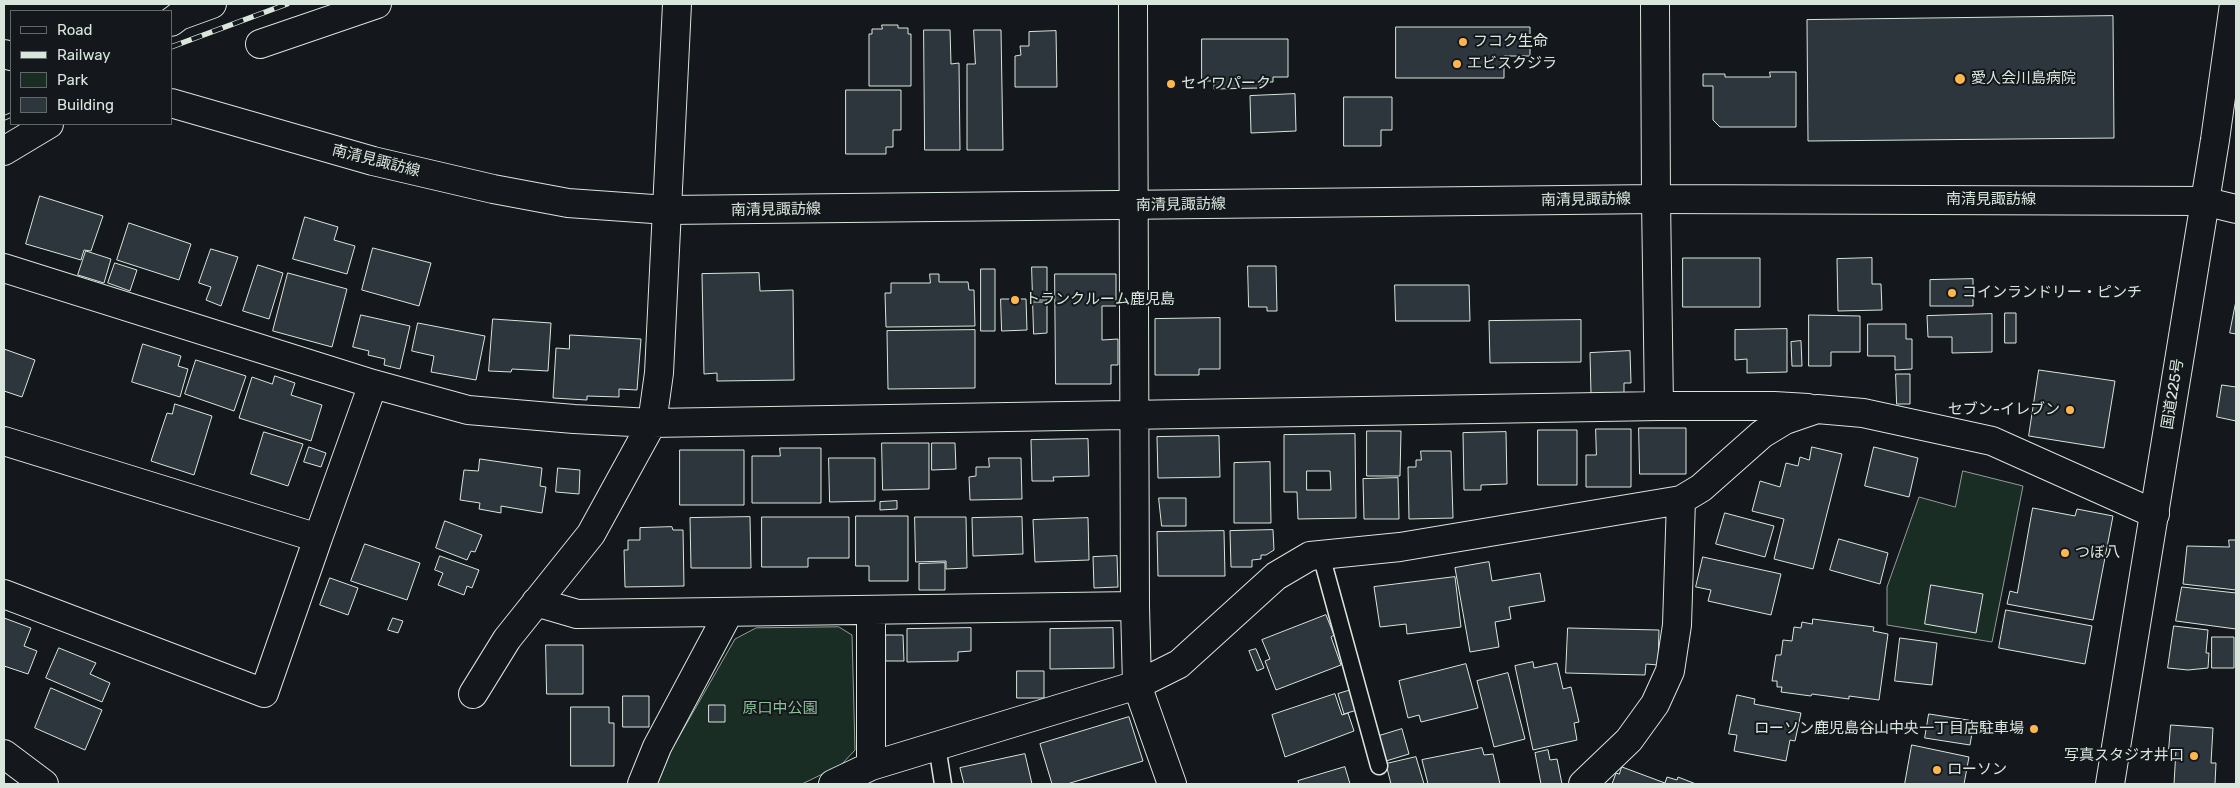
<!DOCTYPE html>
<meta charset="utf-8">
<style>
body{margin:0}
#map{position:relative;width:2240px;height:788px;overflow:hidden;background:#14181c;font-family:Rubik,sans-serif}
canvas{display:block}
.frame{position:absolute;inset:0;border:5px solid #d8e6dc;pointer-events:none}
.legend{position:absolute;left:10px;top:10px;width:162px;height:115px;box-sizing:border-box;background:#14181c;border:1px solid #626a69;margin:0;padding:6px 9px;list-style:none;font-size:15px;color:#d8e6dc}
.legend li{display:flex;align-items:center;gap:10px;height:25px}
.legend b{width:25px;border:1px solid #626a69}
</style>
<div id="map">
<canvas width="2240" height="788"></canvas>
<div class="frame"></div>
<ul class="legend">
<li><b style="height:6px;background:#14181c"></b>Road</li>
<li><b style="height:6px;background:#d8e6dc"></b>Railway</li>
<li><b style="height:14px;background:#1a2d24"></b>Park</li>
<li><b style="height:14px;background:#2c363c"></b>Building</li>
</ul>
</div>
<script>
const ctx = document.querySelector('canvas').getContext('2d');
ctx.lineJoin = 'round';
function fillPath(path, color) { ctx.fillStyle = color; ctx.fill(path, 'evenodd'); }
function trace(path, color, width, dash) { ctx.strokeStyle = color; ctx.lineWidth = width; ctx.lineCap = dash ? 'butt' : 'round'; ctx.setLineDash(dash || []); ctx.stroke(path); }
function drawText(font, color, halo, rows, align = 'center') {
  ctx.font = font + ' Rubik,"Noto Sans JP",sans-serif'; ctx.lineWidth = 4; ctx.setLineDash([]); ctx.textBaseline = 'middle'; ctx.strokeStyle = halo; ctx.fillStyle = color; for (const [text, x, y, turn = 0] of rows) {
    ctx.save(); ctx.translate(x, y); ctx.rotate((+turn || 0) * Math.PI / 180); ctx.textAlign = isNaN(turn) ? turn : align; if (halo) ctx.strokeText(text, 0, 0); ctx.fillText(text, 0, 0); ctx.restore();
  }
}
const green = new Path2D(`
 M1963,471L2023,486L1992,642L1887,625V587L1919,497L1955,507Z
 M839,627L852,635L855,750L841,765L802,784H657L672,749L735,639L756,628Z`);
const building = new Path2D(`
 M2113,16L2114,138L1808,141L1807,20Z
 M882,25H898V28H908V34H911V86H869V34H872V29H882Z
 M1396,27H1530V56H1504V78H1396Z
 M924,30H950L951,64L959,63L960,150H925Z
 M974,30H1001L1003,150H967V64H975Z
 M1056,31L1057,87H1015V56L1021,55L1020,46H1029V32Z
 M1202,39H1288V77H1273V82H1260V88L1214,89V81H1202Z
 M1770,72H1796V127H1720L1713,120V86H1703V74H1725V77H1770Z
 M846,90H901V130H893V147H886V154H846Z
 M1295,94L1296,131L1251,133L1250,96Z
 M1344,97H1392V130H1381V146H1344Z
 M40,196L103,216L91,251L84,250L81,260L26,244Z
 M305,217L338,227L334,240L355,246L347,274L293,259Z
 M129,223L191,244L179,280L117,260Z
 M373,248L431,263L419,306L362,290Z
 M211,249L238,257L221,306L206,300L211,287L199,283Z
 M86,251L111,259L104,283L78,275Z
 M1683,258H1760V307H1683Z
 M1872,258V284H1881L1882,310L1838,311L1837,259Z
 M115,263L137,270L130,291L108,283Z
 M258,265L283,273L269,319L243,311Z
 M1248,266H1276L1277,311H1267V307H1249Z
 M1032,267H1047V300H1033Z
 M981,269H995V331H981Z
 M288,273L347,289L332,347L273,331Z
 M759,273L760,291L793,290L794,380L717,381V373L704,374L702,274Z
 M930,274H939V282H968L969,290H974L975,326L886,327L885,293H891V283H930Z
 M1055,274H1116V306H1102V340L1118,339V365H1111V384H1056Z
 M1973,279V306H1930V280Z
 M1395,285H1469L1470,321H1396Z
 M1001,299H1026L1027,330L1002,331Z
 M2236,301V334L2230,333Z
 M1033,302H1047V333L1034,334Z
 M2005,313H2016V343H2005Z
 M1992,314V352L1952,353V337H1928L1927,316Z
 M361,315L410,326L400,369L384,365L385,359L368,355L369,351L353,347Z
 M1809,315L1860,316V352H1831V366H1809Z
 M1220,318V369H1199V375H1155V319Z
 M493,319L551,323L548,371L512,369L511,372L489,371Z
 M1581,320V362L1490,363L1489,321Z
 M418,323L485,336L476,380L431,372L434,356L412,351Z
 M1868,324H1906V339H1912V369L1895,370V356H1868Z
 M1787,329V372L1747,373V359L1735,360V330Z
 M975,330V388L888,389L887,331Z
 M570,335L641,339L637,390L619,389V397L587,396V400L553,398L556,348L569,349Z
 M1801,341L1802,366H1792L1791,342Z
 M143,344L181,356L178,366L188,369L180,397L132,382Z
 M4,349L35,360L22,397L4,391Z
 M1630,351L1631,383H1624V393L1591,394L1590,353Z
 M196,360L246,376L234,411L185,394Z
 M2039,370L2115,381L2104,448L2029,436Z
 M1896,374H1910V404H1897Z
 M275,376L295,383L291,395L322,405L311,441L239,418L252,377L272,384Z
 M2222,385L2236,387V421L2217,417Z
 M175,404L212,416L194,475L151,461L167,413L172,414Z
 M1639,428H1686V474H1640Z
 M1596,429H1631V487H1586V455H1596Z
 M1538,430H1577V485H1538Z
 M1367,431H1401L1400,476H1367Z
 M264,432L303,444L288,486L251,474Z
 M1506,432L1507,484L1481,485V490H1464L1463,433Z
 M1355,434L1356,518L1298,519L1297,492H1284V435ZM1307,471H1330L1331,490H1307Z
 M1219,436L1220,477L1158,478L1157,437Z
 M1088,439L1089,476L1053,477L1054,481H1032L1031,440Z
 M882,443H929V489L883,490Z
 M932,443H955L956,469L932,470Z
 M309,447L326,453L321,467L304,462Z
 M1812,447L1842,454L1813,569L1774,559L1784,519L1752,511L1760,481L1780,487L1786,463L1798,466L1800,457L1809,460Z
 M1874,447L1918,458L1909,497L1865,486Z
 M780,448H821V503H752V456H780Z
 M680,450H744V505H680Z
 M1421,451H1451L1453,518L1409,519L1408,467H1416V460H1421Z
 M829,458H875V501L830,502Z
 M989,458H1021L1022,499L970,500L969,477L976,476V467H989Z
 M480,459L542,468L540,486L546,487L542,513L501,506V513L479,509L480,503L460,500L464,470L478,471Z
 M1270,462L1271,523H1234V463Z
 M558,468L580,470L579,494L556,492Z
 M1398,478L1399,519H1364L1363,479Z
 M1159,498H1186V526H1162Z
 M897,501V509L880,510V502Z
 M2033,508L2075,516L2077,509L2113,516L2093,620L2007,604L2010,591L2017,593Z
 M1725,513L1774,526L1765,557L1716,544Z
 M856,516H908V581H869V566H856Z
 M750,517L751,568H691L690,518Z
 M762,517H849V558H808V567H762Z
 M915,517H966L967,568L946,569V561L916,562Z
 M1022,517L1023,554L973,556L972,518Z
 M1088,518L1089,560L1035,562L1033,520Z
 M445,521L482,535L475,552L471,551L467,560L436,548Z
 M672,527L673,530H683L684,586L625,587L624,550H628V540H640V528Z
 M1273,530L1274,550L1266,555H1261V559L1252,560V567H1231L1230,531Z
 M1224,531L1225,576H1158L1157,532Z
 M1839,539L1888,553L1880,584L1830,570Z
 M2229,540H2236V590L2183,584L2187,546L2229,547Z
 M365,544L420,563L407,600L351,581Z
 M440,556L479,570L472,588L467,586L464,595L438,585L443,573L435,570Z
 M1117,556L1118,587L1094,588L1093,557Z
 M1703,557L1781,574L1771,615L1708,601L1711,590L1696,587Z
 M1489,562L1492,581L1540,573L1545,601L1509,607L1511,619L1495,622L1499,647L1470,652L1455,568Z
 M945,563V590H919V564Z
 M1455,577L1461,627L1407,634L1406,624L1380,627L1374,587Z
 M330,578L358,588L348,615L320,605Z
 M1931,585L1983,594L1976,633L1925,624Z
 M2182,587L2236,593V629L2176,621Z
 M2006,610L2092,626L2085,664L1999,648Z
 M1326,615L1334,635L1331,637L1341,665L1276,690L1265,661L1270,659L1262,640Z
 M4,618L31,628L24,646L37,651L28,674L4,666Z
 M393,618L403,621L398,633L388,630Z
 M1813,619L1874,627L1873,631L1888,634L1879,700L1849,696V699L1812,694L1811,696L1781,692L1782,687H1777V681H1772L1776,655H1781L1783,640L1792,641L1794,627L1801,628L1802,622L1812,624Z
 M2174,626L2208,630L2206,653H2209L2208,668L2188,670L2168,668Z
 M971,628V651L958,652V661L907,662V629Z
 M1113,628L1114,668L1050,669V629Z
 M1568,628L1659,630L1658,665L1646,664L1645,675L1566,673Z
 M886,635H903L904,661H886Z
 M2212,637H2234V668H2212Z
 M1900,638L1937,643L1932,685L1895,681Z
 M546,645H583V694H547Z
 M59,648L96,663L90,674L110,683L102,702L46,678Z
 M1256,649L1264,668L1257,671L1249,651Z
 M1533,662L1534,668L1557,663L1563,689L1571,687L1579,722L1574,723L1577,740L1533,750L1515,666Z
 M1466,664L1478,708L1421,722L1419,715L1408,718L1399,681Z
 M1017,671H1044V698H1017Z
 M1508,673L1525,739L1494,747L1477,681Z
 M51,688L102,710L85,750L35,728Z
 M1351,690L1357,710L1344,714L1338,694Z
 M1335,694L1342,715L1348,713L1354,731L1285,757L1272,715Z
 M1737,695L1755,699L1754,704L1801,713L1795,741L1790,740L1786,761L1734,751L1737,735L1729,734Z
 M623,696H649V727H623Z
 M709,705H725V722H709Z
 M571,707H609V723H614V766H571Z
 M1929,714L1974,721L1970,745L1925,738Z
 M1129,717L1143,761L1067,784H1052L1040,744Z
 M2171,725L2213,728L2211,763H2216L2215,784H2174L2176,750H2169Z
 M1402,729L1409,754L1386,761L1379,736Z
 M1912,745L1969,757L1964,784H1905Z
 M1482,748L1484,755L1493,754L1500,784H1428L1422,760Z
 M1548,750L1550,760L1557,759L1562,784H1541L1535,753Z
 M1025,754L1032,784H964L960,768Z
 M1416,757L1424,784H1391L1386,764Z
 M1345,767L1350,784H1299L1298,781Z
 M1622,767L1665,783L1667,777L1677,780L1678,777L1696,784H1612L1616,773L1619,774Z`);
const service = new Path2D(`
 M1321,555L1379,766
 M937,746L943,784`);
const minor = new Path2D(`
 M1133,4L1135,606L1137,685L1172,784
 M171,22L179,16L212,4
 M260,44L377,4
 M4,151L49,124
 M2203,201L2236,209
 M4,268L373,384L468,410L574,419L652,423L1659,406L1656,199
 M1659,406H1774L1808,408
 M4,441L318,538L373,384
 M4,594L264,693L318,538
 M536,602L577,614L1135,606
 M871,610V766
 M473,694L507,639L591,534L652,423L659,373L677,4
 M4,754L44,784
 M642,784L657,747L729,612
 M833,784L871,766L1137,685L1179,664L1276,576L1310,556L1400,547L1681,500L1701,488L1762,434L1785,420L1817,409L1863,413L1992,441L2155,514
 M1583,784L1629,740L1655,704L1670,671L1677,625L1681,500`);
const tertiary = new Path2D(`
 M1655,4L1656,199
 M4,54L11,56
 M171,103L373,161L493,189L568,203L667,210L1656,199L2203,201`);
const trunk = new Path2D(`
 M2110,784L2215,140L2234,4`);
const rail = new Path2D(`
 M171,47L287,4
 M4,118L11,115`);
const markers = [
 [1463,42,5,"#ffb74d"],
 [1457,64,5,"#ffb74d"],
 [1960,79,6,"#ffb74d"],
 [1171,84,5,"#ffb74d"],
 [1952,293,5,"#ffb74d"],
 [1015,300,5,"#ffb74d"],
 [2070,410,5,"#ffb74d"],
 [2065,553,5,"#ffb74d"],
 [2034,729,5,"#ffb74d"],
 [2194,756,5,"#ffb74d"],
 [1937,770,5,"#ffb74d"]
];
const poiNames = [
 ["フコク生命",1473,42],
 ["エビスクジラ",1467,64],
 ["愛人会川島病院",1971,79],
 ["セイワパーク",1181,84],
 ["コインランドリー・ピンチ",1962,293],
 ["トランクルーム鹿児島",1025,300],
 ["セブン-イレブン",2060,410,"right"],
 ["つぼ八",2075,553],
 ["ローソン鹿児島谷山中央一丁目店駐車場",2024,729,"right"],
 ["写真スタジオ井口",2184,756,"right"],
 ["ローソン",1947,770]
];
const streetNames = [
 ["南清見諏訪線",376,161,14],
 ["南清見諏訪線",1586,200,-1],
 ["南清見諏訪線",1991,200],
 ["南清見諏訪線",1181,205,-1],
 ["南清見諏訪線",776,210,-1],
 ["国道225号",2173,394,-81]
];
const parkNames = [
 ["原口中公園",780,709]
];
fillPath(green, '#1a2d24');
trace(green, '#939e99', 1);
fillPath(building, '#2c363c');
trace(building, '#d8e6dc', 1);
trace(service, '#d8e6dc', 19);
trace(minor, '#d8e6dc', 30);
trace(tertiary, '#d8e6dc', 30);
trace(trunk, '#d8e6dc', 30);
trace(service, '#14181c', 16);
trace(minor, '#14181c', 28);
trace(tertiary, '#14181c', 28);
trace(trunk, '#14181c', 28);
trace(rail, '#d8e6dc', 5.5);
trace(rail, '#14181c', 4, [11]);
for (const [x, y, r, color] of markers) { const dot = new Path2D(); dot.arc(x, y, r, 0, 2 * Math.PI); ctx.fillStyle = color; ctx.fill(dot); trace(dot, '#14181c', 2); }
drawText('15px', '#d8e6dc', '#14181c', poiNames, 'left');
drawText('15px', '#d8e6dc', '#14181c', streetNames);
drawText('15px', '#8ac095', '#14181c', parkNames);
</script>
